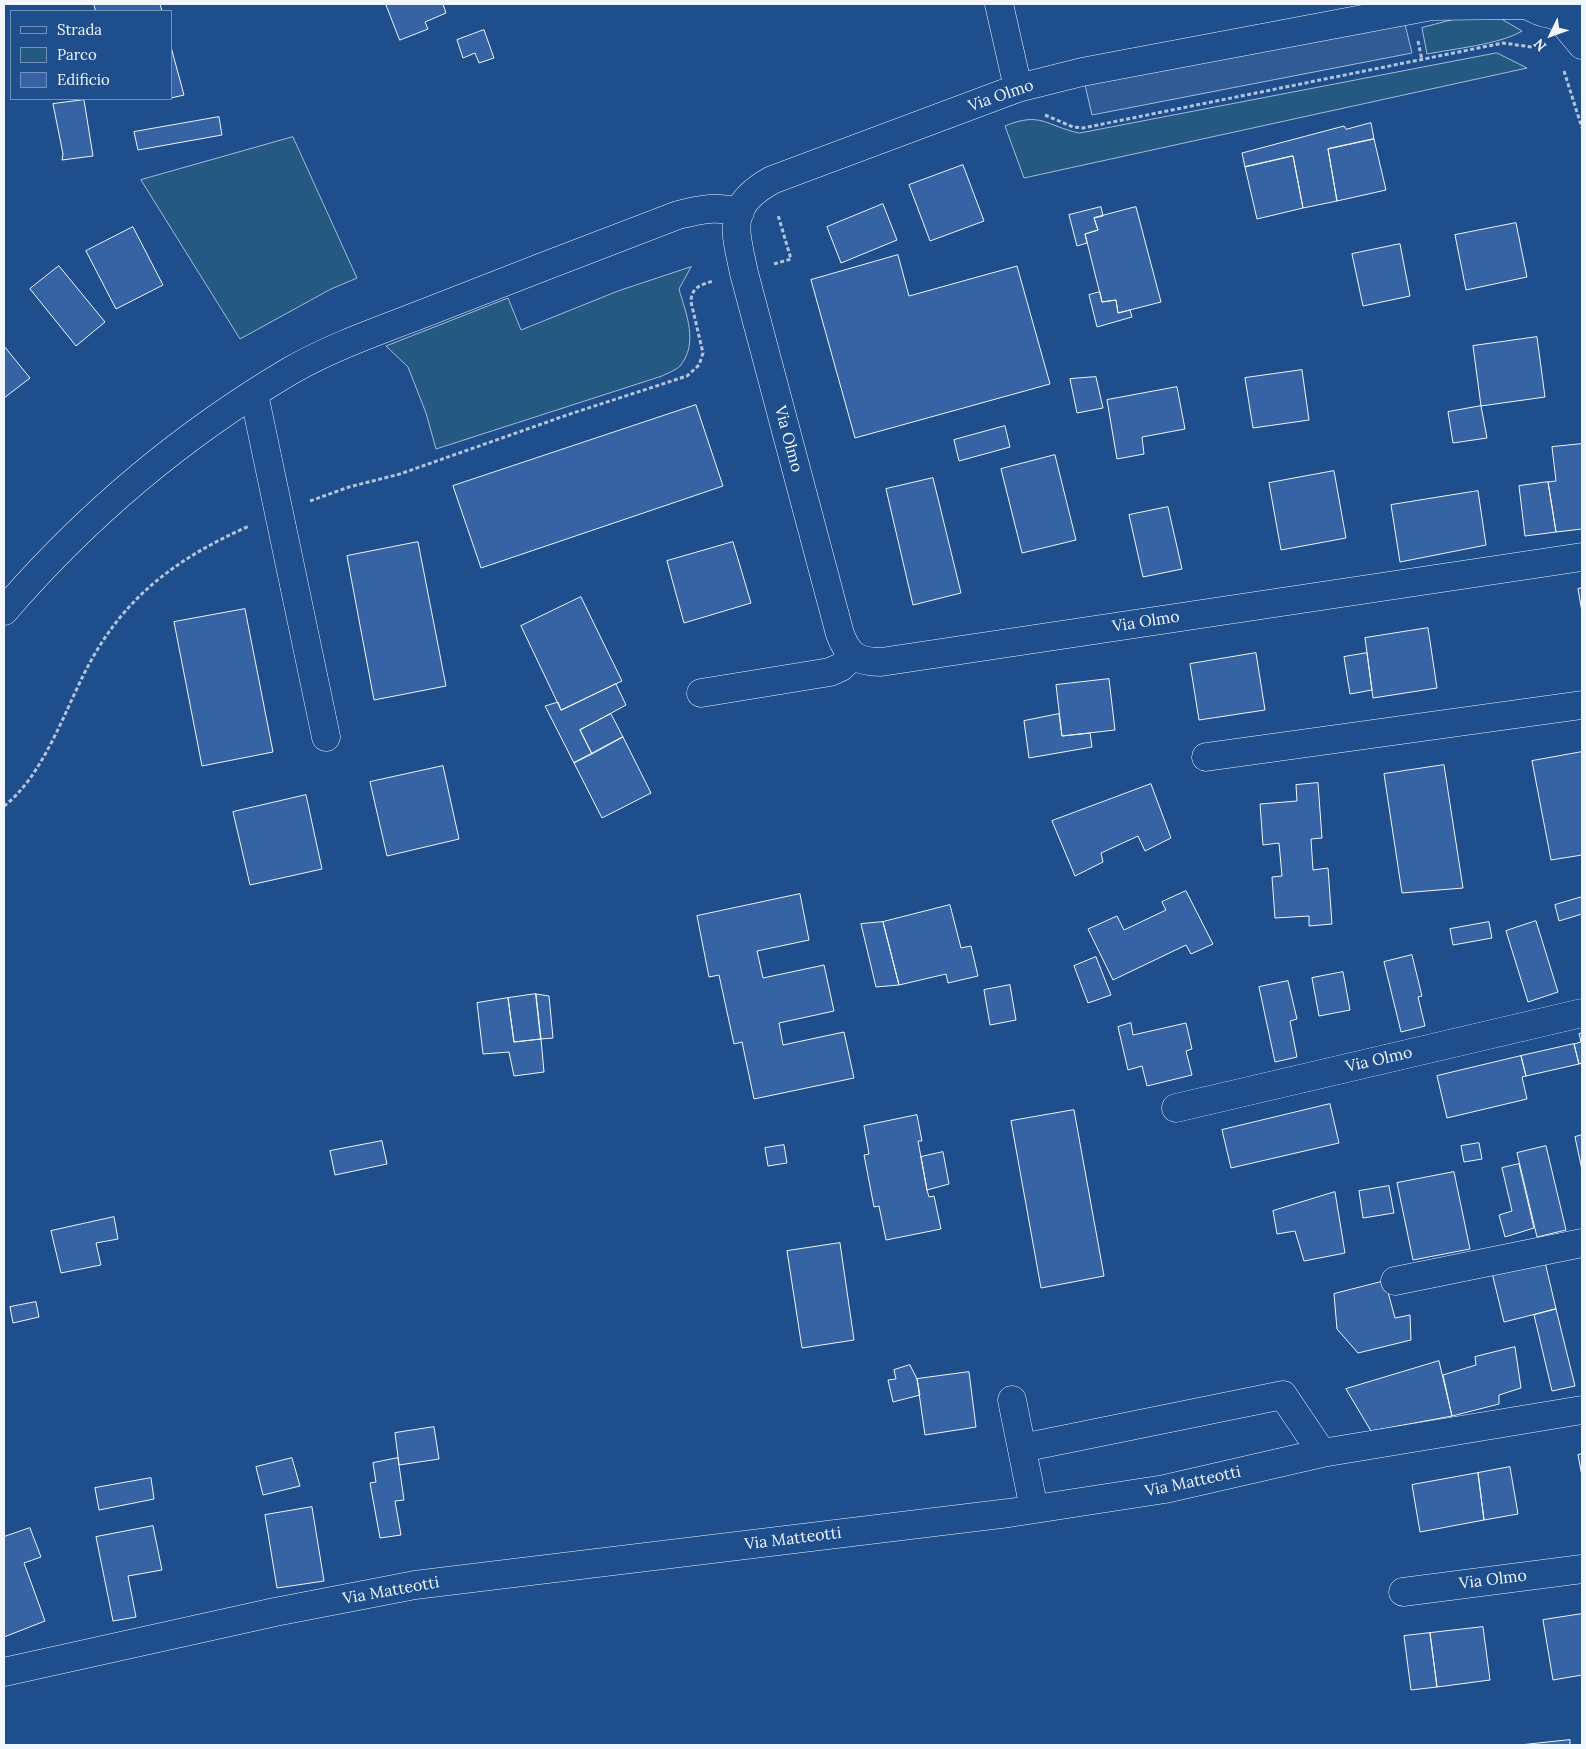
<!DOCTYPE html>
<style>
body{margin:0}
#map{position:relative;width:1586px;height:1749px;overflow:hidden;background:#1f4e8c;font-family:Lora,serif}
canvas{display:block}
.frame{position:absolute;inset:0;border:5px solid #f2f6ff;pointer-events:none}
.legend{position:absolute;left:10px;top:10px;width:162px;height:90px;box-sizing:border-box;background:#1f4e8c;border:1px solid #7391ba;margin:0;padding:6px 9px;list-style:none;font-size:15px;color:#f2f6ff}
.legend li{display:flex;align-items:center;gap:10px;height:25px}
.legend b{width:25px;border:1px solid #7391ba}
.north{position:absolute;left:1526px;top:10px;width:50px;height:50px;-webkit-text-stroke:4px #1f4e8c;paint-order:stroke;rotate:228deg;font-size:14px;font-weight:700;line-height:20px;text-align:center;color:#f2f6ff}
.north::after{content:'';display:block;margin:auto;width:18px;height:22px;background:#f2f6ff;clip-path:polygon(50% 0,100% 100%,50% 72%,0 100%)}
</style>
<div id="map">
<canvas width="1586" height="1749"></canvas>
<div class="frame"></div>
<ul class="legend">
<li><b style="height:6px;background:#1f4e8c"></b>Strada</li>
<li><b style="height:14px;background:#245a82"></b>Parco</li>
<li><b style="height:14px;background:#3563a3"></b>Edificio</li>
</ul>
<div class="north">N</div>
</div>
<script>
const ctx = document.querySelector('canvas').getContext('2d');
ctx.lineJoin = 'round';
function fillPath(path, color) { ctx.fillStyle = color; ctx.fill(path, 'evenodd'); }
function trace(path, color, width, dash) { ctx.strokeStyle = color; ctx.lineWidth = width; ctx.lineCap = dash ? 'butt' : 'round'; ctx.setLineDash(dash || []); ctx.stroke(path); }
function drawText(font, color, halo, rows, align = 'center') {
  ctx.font = font + ' Lora,serif'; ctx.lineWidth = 4; ctx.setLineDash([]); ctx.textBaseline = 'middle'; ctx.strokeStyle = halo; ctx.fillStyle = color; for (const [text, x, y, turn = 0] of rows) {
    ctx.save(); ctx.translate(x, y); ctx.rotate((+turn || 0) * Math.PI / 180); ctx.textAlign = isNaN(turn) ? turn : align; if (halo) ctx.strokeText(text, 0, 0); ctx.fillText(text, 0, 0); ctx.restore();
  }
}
const green = new Path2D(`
 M1470,15L1498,17L1522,31C1501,44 1453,49 1427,54L1422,28Z
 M1497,53L1527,68L1024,178L1005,126C1041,111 1046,126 1079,133Z
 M293,137L357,278L331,289L240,339L141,180Z
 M691,267L679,289C686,314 699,343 680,366C676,370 668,373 662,376L436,449L426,413L408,367L386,346L508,298L521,330L618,291Z`);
const parking = new Path2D(`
 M1402,12L1412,53L1092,115L1082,72Z`);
const building = new Path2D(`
 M94,4H160L162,11H96Z
 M386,4H443L446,13L425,22L428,29L400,40Z
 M484,30L494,58L479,63L475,53L463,58L457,40Z
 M171,47L184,95L171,98Z
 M84,100L93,156L62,160L63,154L53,104Z
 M219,117L222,135L138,150L134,132Z
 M1371,123L1374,139L1328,149L1337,201L1303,208L1293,156L1245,167L1242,153L1344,126L1346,129Z
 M1374,139L1386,190L1337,201L1328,149Z
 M1293,156L1303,208L1257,219L1245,167Z
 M963,165L984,221L930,241L909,185Z
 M883,204L897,240L841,263L827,227Z
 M1101,207L1103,216L1094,218L1098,230L1085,234L1087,243L1077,246L1069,215Z
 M1136,207L1161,302L1118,313L1116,300L1102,302L1085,234L1098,230L1094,218Z
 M1516,223L1527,277L1466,290L1455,235Z
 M133,227L163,285L116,309L86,251Z
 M1400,244L1410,296L1363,306L1352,254Z
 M898,255L909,296L1017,266L1050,384L855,438L811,280Z
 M59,266L105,322L76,346L30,289Z
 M1100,292L1102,302L1116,300L1118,313L1130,310L1132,317L1097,327L1089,295Z
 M1537,337L1545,397L1481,406L1473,346Z
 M4,346L30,378L4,398Z
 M1302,370L1309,420L1253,428L1245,378Z
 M1096,377L1103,408L1077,413L1070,379Z
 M1177,387L1185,429L1142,437L1144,454L1117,459L1107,400Z
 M696,405L723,486L481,568L453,486Z
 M1481,406L1487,438L1453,443L1448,412Z
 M1005,426L1010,447L959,461L954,440Z
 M1582,444V529L1556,532L1548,482L1556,481L1552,447Z
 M1055,455L1076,540L1022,553L1001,469Z
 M1334,471L1346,538L1281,550L1269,483Z
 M933,478L961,593L913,605L886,489Z
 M1548,482L1556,532L1525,536L1519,486Z
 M1478,491L1486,545L1400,562L1391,505Z
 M1168,507L1182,569L1143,577L1129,515Z
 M418,542L446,686L374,700L347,556Z
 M733,542L751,603L684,623L667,561Z
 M1582,588V612L1578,589Z
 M581,597L622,681L561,710L521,626Z
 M245,609L273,752L202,766L174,622Z
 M1428,628L1437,688L1373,698L1365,638Z
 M1256,653L1265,710L1199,720L1190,664Z
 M1367,653L1372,690L1350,694L1344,657Z
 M1109,679L1115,730L1062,736L1056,685Z
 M616,684L626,705L580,730L592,754L574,763L545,706L558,702L561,710Z
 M611,714L623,737L592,754L580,730Z
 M1059,714L1062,736L1090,733L1092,747L1029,758L1024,721Z
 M623,737L651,793L602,818L574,763Z
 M1582,752V855L1551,860L1532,761Z
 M1444,765L1463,888L1402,893L1384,774Z
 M443,766L459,839L387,856L370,782Z
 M1318,783L1322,838L1311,839L1313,870L1328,868L1332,924L1309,926V916L1275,918L1272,877L1282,876L1279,843L1263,845L1260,804L1297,801L1296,785Z
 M1151,784L1171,838L1145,851L1138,836L1101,853L1103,862L1075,876L1052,821Z
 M306,795L322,869L250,885L233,812Z
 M1186,891L1213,944L1191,954L1186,945L1113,980L1088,929L1117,916L1124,930L1166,910L1162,902Z
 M800,894L809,940L757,951L763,978L824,965L834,1011L779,1023L783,1045L844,1032L854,1078L754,1099L742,1042L734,1044L719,975L709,977L697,916Z
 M1582,897V914L1559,921L1555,905Z
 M950,905L961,948L971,946L978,976L948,983L946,974L899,985L883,922Z
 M1536,921L1558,992L1528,1002L1506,931Z
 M883,922L899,985L876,987L861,924Z
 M1489,922L1492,938L1453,945L1450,929Z
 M1412,955L1422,996L1418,997L1425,1026L1401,1032L1384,962Z
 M1096,957L1111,995L1088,1003L1074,966Z
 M1343,972L1350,1010L1319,1016L1312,978Z
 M1288,981L1297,1019L1290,1021L1297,1057L1275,1062L1259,987Z
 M1010,985L1016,1020L990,1025L984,990Z
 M536,994L549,996L553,1038L541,1039Z
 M536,994L541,1039L514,1042L508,998Z
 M508,998L514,1042L541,1039L544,1072L514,1076L509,1052L483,1054L477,1003Z
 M1131,1023L1133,1035L1186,1023L1192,1049L1186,1051L1192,1075L1147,1086L1142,1066L1128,1070L1118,1027Z
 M1582,1033V1063L1579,1064L1574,1044L1581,1042L1579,1034Z
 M1574,1044L1579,1064L1526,1076L1521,1056Z
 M1521,1056L1526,1076L1522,1077L1527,1099L1447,1118L1437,1076Z
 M1330,1104L1339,1143L1231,1168L1222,1130Z
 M1074,1110L1104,1276L1041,1288L1011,1121Z
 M917,1115L922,1141H918L927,1190L929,1197L934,1196L941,1229L886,1240L879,1206L874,1207L864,1155L869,1154L864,1126Z
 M1582,1135V1170L1575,1137Z
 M382,1141L387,1164L335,1175L330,1151Z
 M1479,1143L1482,1159L1464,1162L1461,1146Z
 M784,1145L787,1163L768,1166L765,1148Z
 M1546,1146L1566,1230L1537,1237L1517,1153Z
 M943,1152L949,1184L927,1190L921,1157Z
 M1519,1164L1534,1228L1505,1237L1499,1215L1512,1211L1502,1168Z
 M1454,1172L1470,1249L1413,1260L1397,1183Z
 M1389,1186L1394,1213L1363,1218L1359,1191Z
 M1335,1192L1345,1253L1304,1261L1295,1231L1277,1234L1273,1211Z
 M114,1217L118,1239L96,1243L101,1265L61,1273L51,1231Z
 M840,1243L854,1340L802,1348L787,1251Z
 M1545,1262L1556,1309L1504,1322L1492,1273Z
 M1385,1281L1395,1318L1410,1315L1411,1340L1358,1353L1337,1329L1334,1294Z
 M36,1302L39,1317L13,1323L10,1307Z
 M1556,1309L1575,1386L1552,1391L1534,1315Z
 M1515,1347L1521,1388L1499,1395V1404L1452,1416L1443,1375L1476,1365L1475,1357Z
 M1439,1361L1452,1416L1371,1431L1346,1389Z
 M910,1365L917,1379L920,1395L893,1402L888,1380L896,1379L894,1370Z
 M969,1372L976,1427L925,1435L917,1379Z
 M434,1427L439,1459L399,1465L395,1433Z
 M1582,1454V1476L1578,1455Z
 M292,1458L300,1486L263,1495L256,1467Z
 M398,1458L404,1500L395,1501L401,1535L380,1538L370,1483L376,1482L373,1463Z
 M1510,1467L1518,1514L1484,1520L1478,1473Z
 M1478,1473L1484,1520L1420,1532L1412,1485Z
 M151,1478L154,1499L99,1510L95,1488Z
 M312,1507L324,1581L277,1588L265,1515Z
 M153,1526L162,1570L128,1576L136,1617L113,1621L96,1537Z
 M30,1528L41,1557L24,1563L45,1621L4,1637V1537Z
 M1582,1614V1675L1553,1680L1543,1620Z
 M1483,1627L1490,1680L1437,1687L1430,1633Z
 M1430,1633L1437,1687L1411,1690L1404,1636Z
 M1570,1740V1745H1520Z`);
const path = new Path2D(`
 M1418,41L1422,60
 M1564,71L1582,128
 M1045,115L1073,127L1083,128L1503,43L1539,48L1542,50
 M774,264L791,259L778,215
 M310,501L349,487L400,474L567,415L687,376L699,365L703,353L691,302C691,287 701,285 713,281
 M4,806C41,778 63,716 83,676C120,600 173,560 249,526`);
const minor = new Path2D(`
 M999,4L1018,88
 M1526,4C1543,16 1563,18 1582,11
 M1528,5L1432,6L1082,72L1018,88L772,180C725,206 735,229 744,273L840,634C848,656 858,662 881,662L1582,557
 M1558,16L1582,45
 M254,394L326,737
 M4,611C86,516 182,435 290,371C337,344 390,327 440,307C519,276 599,245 678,215C703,209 714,206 740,212
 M701,693L830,672L841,667L853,655
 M1206,757L1582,705
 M1176,1108L1582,1013
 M1395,1281L1582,1243
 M1012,1400L1034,1509
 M1022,1448L1283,1395L1322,1453
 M1403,1592L1582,1569
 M4,1672L275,1612L415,1585L1009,1513L1165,1489L1322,1453L1582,1410`);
const streetNames = [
 ["Via Olmo",1001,96,-19],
 ["Via Olmo",788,439,75],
 ["Via Olmo",1146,622,-9],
 ["Via Olmo",1379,1060,-13],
 ["Via Matteotti",1193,1482,-12],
 ["Via Matteotti",793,1539,-7],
 ["Via Olmo",1493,1580,-7],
 ["Via Matteotti",391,1591,-10]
];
fillPath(green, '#245a82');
trace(green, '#a8bbd7', 1);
fillPath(parking, '#305b95');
trace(parking, '#a8bbd7', 1);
fillPath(building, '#3563a3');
trace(building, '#f2f6ff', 1);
trace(minor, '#f2f6ff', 29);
trace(path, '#b3c4dc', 3, [4, 2.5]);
trace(minor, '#1f4e8c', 28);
drawText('16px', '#f2f6ff', '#1f4e8c', streetNames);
</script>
